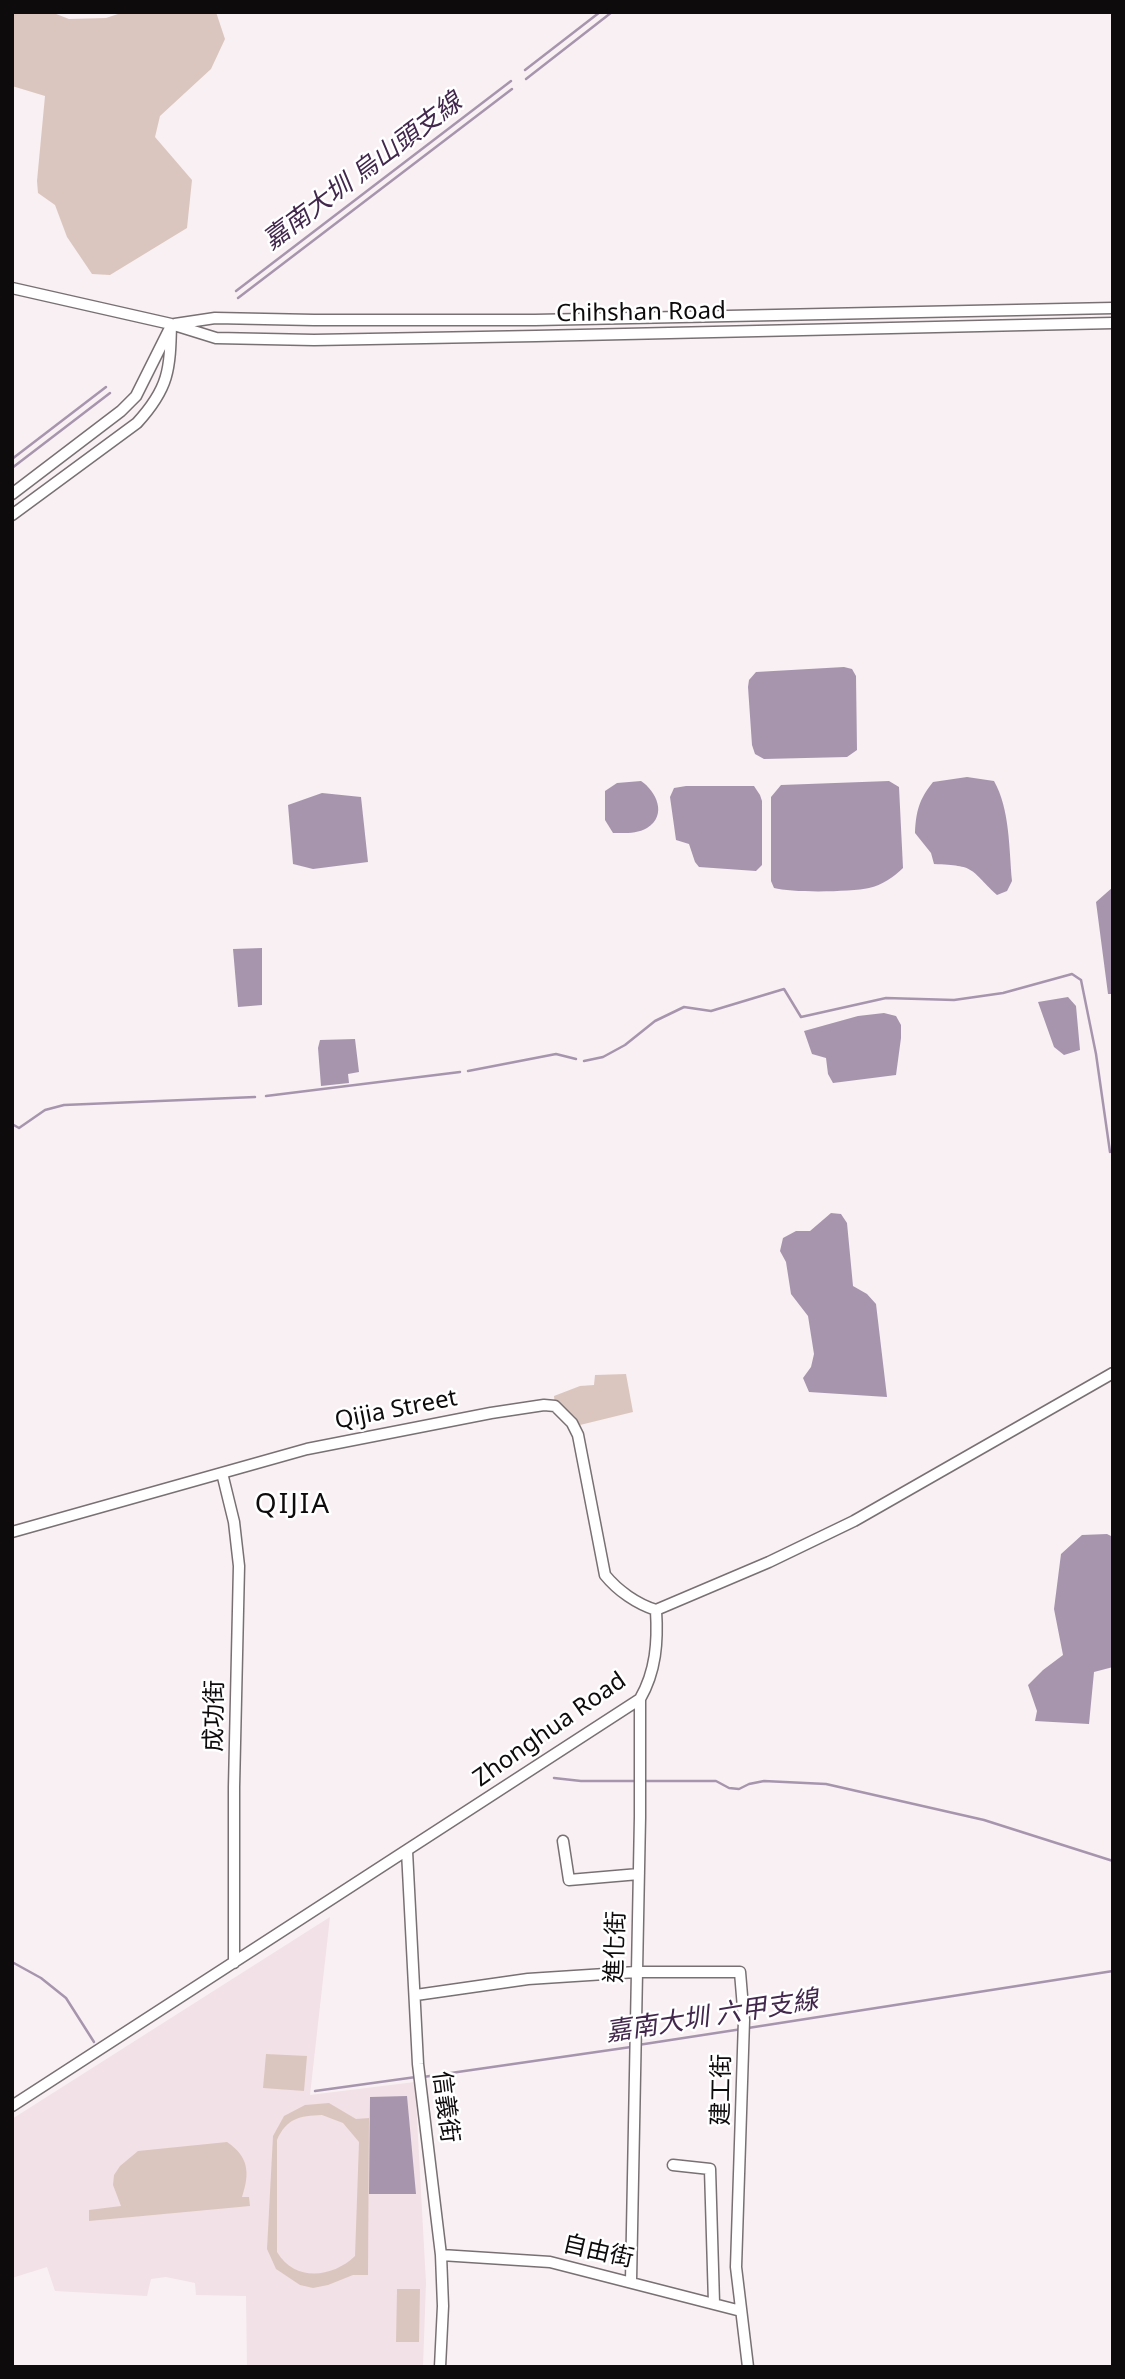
<!DOCTYPE html>
<meta charset="utf-8">
<style>
body{margin:0}
#map{position:relative;width:1125px;height:2379px;overflow:hidden;background:#f9f0f3;font-family:"Noto Sans",sans-serif}
canvas{display:block}
.frame{position:absolute;inset:0;border:14px solid #0e0b0c;pointer-events:none}
</style>
<div id="map">
<canvas width="1125" height="2379"></canvas>
<div class="frame"></div>
</div>
<script>
const ctx = document.querySelector('canvas').getContext('2d');
ctx.lineJoin = 'round';
function fillPath(path, color) { ctx.fillStyle = color; ctx.fill(path, 'evenodd'); }
function trace(path, color, width, dash) { ctx.strokeStyle = color; ctx.lineWidth = width; ctx.lineCap = dash ? 'butt' : 'round'; ctx.setLineDash(dash || []); ctx.stroke(path); }
function drawText(font, color, halo, rows, align = 'center') {
  ctx.font = font + ' "Noto Sans","Noto Sans TC",sans-serif'; ctx.lineWidth = 5; ctx.setLineDash([]); ctx.textBaseline = 'middle'; ctx.strokeStyle = halo; ctx.fillStyle = color; for (const [text, x, y, turn = 0] of rows) {
    ctx.save(); ctx.translate(x, y); ctx.rotate((+turn || 0) * Math.PI / 180); ctx.textAlign = isNaN(turn) ? turn : align; if (halo) ctx.strokeText(text, 0, 0); ctx.fillText(text, 0, 0); ctx.restore();
  }
}
const built = new Path2D(`
 M330,1917L310,2095L415,2082L426,2283L423,2367H247L246,2296L196,2295L195,2283L166,2277L151,2279L147,2296L55,2291L47,2267L12,2278V2119Z`);
const green = new Path2D(`
 M12,12H51L69,19L106,18L124,12H216L225,39L211,69L160,116L155,137L192,180L187,228L110,275L92,274L67,237L55,205L38,193L37,181L45,96L12,86Z
 M626,1374L633,1412L580,1425L574,1416L555,1406L554,1396L580,1386L594,1385L595,1375Z
 M266,2054L307,2056L304,2091L263,2088Z
 M329,2103L356,2119L369,2118L368,2275H353L328,2285L313,2288L300,2285L276,2269L267,2249L273,2136L284,2116L305,2105ZM322,2115L343,2123L359,2142L355,2256C332,2278 295,2282 277,2252V2140C287,2118 299,2116 322,2115Z
 M227,2142C249,2157 250,2173 242,2197H249L250,2206L89,2221V2210L121,2206L113,2185L114,2175L120,2166L138,2151Z
 M397,2289H420L419,2342H396Z`);
const water = new Path2D(`
 M844,667L852,669L856,676L857,750L847,757L764,759L755,754L752,745L748,687L749,680L756,672Z
 M967,777L994,781C1010,809 1009,849 1012,881L1007,891L997,895C968,868 977,866 934,864L931,853L915,833C916,812 919,799 933,782Z
 M641,781C656,791 668,815 647,828C637,834 624,833 613,833L605,820V791L617,783Z
 M889,781L899,787L903,868C894,877 882,885 869,888C851,892 792,893 774,888L771,881V797L781,785Z
 M686,786H754L760,795L762,801V865L756,871L699,867L695,862L689,844L676,840L670,797L674,788Z
 M322,793L361,797L368,862L313,869L293,864L288,805Z
 M1113,887V994H1108L1096,902Z
 M262,948V1005L238,1007L233,949Z
 M1068,997L1076,1006L1080,1050L1064,1055L1054,1047L1038,1002Z
 M884,1013L896,1016L901,1025V1038L896,1075L833,1083L828,1074L826,1058L812,1054L804,1031L858,1016Z
 M355,1039L359,1072L348,1074L349,1083L321,1086L318,1048L320,1040Z
 M831,1213L841,1214L847,1223L853,1286L867,1294L876,1304L887,1397L809,1392L803,1378L811,1367L814,1354L808,1316L791,1294L786,1262L780,1251L783,1238L796,1231H810Z
 M1107,1534L1113,1537V1667L1094,1672L1089,1724L1035,1721L1037,1711L1028,1685L1043,1670L1063,1655L1054,1609L1061,1554L1082,1535Z
 M407,2096L416,2194H369L370,2097Z`);
const stream = new Path2D(`
 M525,70L600,12
 M526,79L612,12
 M236,291L511,81
 M238,298L512,89
 M12,459L106,387
 M12,468L110,393
 M584,1061L603,1057L625,1045L655,1021L684,1007L711,1011L784,989L801,1017L886,998L954,1000L1003,993L1072,974L1081,980L1096,1054L1110,1152
 M468,1071L556,1054L576,1059
 M266,1096L460,1072
 M12,1124L19,1128L45,1110L64,1105L255,1097
 M554,1778L581,1781H638
 M644,1781H716L729,1788L739,1789L749,1784L764,1781L826,1784L984,1820L1113,1861
 M12,1962L41,1978L66,1998L94,2042
 M748,2028L1113,1971
 M638,2045L742,2029
 M423,2077L631,2047
 M315,2091L416,2077`);
const minor = new Path2D(`
 M12,288L171,324L216,338L314,340L536,336L1113,323
 M175,324L215,318L314,320H535L1113,308
 M12,494L121,411L136,396L170,328
 M12,515L137,423C169,388 170,370 171,324
 M222,1473L234,1522L239,1566L234,1787V1963
 M12,1532L307,1449L491,1413L544,1405L555,1406L572,1423L578,1435L605,1575C618,1591 637,1604 656,1610
 M656,1610L769,1562L854,1521L1113,1373
 M563,1841L569,1880L639,1874
 M407,1851L418,2064L441,2255L443,2306L440,2367
 M416,1995L528,1979L636,1972H740L744,2020L736,2267L748,2367
 M12,2106L640,1699C656,1671 658,1642 656,1610
 M673,2165L710,2169L714,2303
 M441,2255L550,2262L741,2311
 M631,2281L640,1817V1699`);
const streetNames = [
 ["Chihshan Road",641,313,-1],
 ["Qijia Street",396,1410,-11],
 ["成功街",215,1716,-89],
 ["Zhonghua Road",550,1730,-35],
 ["進化街",616,1947,-88],
 ["建工街",722,2090,-89],
 ["信義街",445,2107,83],
 ["自由街",598,2252,13]
];
const waterNames = [
 ["嘉南大圳 烏山頭支線",363,172,-37],
 ["嘉南大圳 六甲支線",712,2017,-9]
];
const quarterNames = [
 ["QIJIA",293,1505]
];
fillPath(built, '#f2e1e7');
fillPath(green, '#dbc6bf');
fillPath(water, '#a795ae');
trace(stream, '#a795ae', 2.5);
trace(minor, '#797073', 13);
trace(minor, '#fff', 10);
drawText('24px', '#0e0b0c', '#fff', streetNames);
drawText('italic 26px', '#43284d', '#fff', waterNames);
ctx.letterSpacing = '2px';
drawText('28px', '#0e0b0c', '#fff', quarterNames);
ctx.letterSpacing = '0px';
</script>
